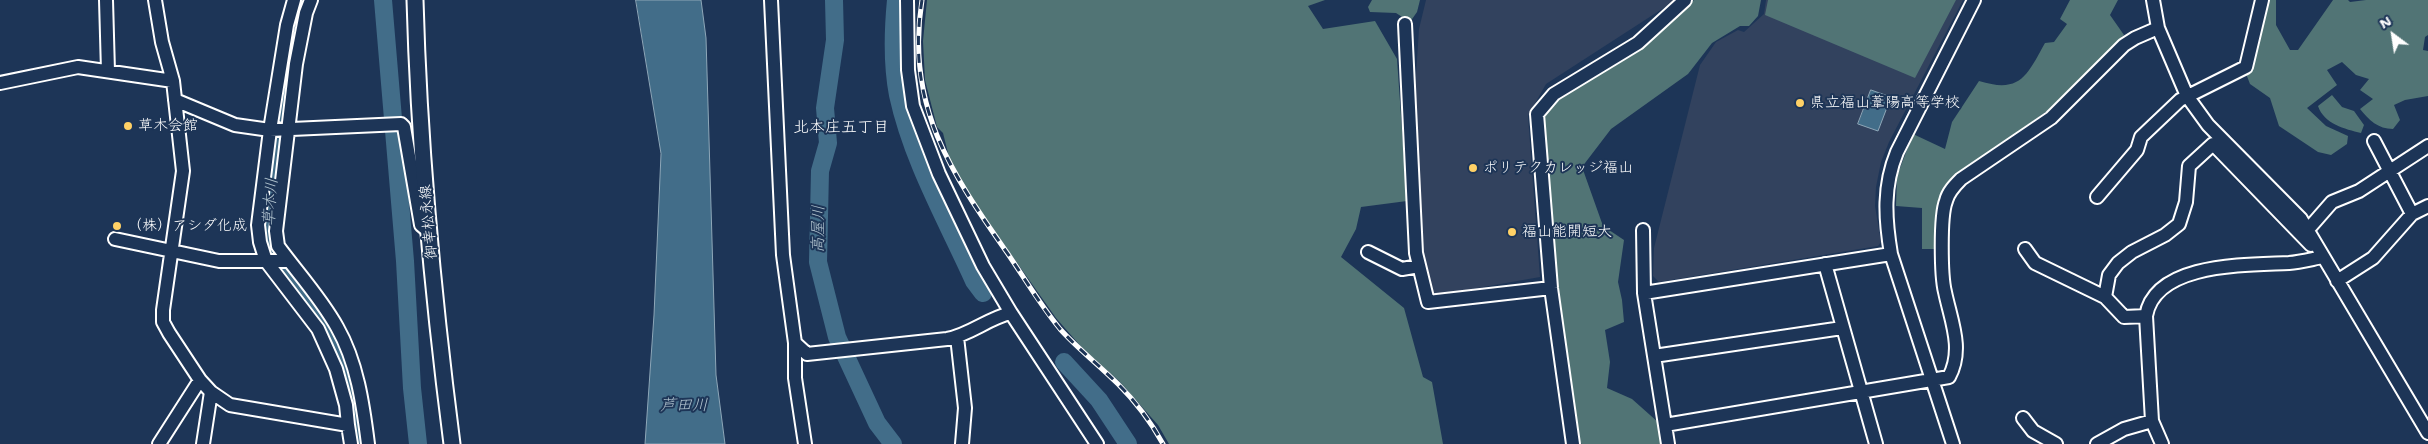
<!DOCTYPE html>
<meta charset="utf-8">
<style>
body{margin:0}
#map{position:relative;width:2428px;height:444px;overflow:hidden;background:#1d3557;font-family:"Shantell Sans",sans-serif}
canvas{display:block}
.north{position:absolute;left:2368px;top:10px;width:50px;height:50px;-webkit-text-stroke:4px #1d3557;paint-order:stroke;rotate:329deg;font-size:14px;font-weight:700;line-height:20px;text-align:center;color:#fff}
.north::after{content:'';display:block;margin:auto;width:18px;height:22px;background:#fff;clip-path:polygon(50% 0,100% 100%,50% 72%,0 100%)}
</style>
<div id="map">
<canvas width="2428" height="444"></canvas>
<div class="north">N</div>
</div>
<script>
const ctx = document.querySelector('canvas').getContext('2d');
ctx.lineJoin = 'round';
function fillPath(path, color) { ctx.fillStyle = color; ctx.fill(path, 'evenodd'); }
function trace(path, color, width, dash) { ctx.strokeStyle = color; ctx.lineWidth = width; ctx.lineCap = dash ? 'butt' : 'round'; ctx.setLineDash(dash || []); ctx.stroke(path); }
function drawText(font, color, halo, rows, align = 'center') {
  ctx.font = font + ' "Shantell Sans","Klee One",sans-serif'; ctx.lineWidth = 4; ctx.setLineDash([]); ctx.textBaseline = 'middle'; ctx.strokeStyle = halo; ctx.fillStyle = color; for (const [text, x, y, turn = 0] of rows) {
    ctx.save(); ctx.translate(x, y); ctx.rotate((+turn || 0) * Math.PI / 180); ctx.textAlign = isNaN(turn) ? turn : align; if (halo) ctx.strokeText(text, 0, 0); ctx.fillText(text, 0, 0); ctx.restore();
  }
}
const built = new Path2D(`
 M1426,0H1676L1546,84L1528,116L1540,277L1432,296L1420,256L1414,106L1419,29Z
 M1766,0H1963L1889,142L1881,162L1876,187L1875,206L1881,242L1878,246L1659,282L1653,276L1654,248L1700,65L1716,42L1738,30L1744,32L1764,14Z`);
const green = new Path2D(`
 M927,0H1325L1308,6L1323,29L1375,21L1397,59L1407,201L1361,207L1356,229L1341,257L1404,308L1423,377L1432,382L1443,444H1169L1158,425L1119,381L1084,350L1056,318L972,199L950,161L943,133L937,127L925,80L923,41Z
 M1372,0H1420L1417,12L1410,22L1396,13L1370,12L1368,7Z
 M1694,0H1761L1758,16L1749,26H1740L1712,43L1688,74L1611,129L1582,167L1603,226L1624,240L1618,282L1622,300L1624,322L1605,330L1610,362L1607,388L1632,399L1659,423L1662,444H1582L1578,442L1553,288L1540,116L1557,95L1642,45Z
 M1768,0H1956L1915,78L1765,15Z
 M2070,0H2118L2110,15L2124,35L2047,111L1972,165L1942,193L1937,211L1938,249H1922V208L1896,206L1897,176L1913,134L1945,149L1952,122L1979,81C2021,94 2027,75 2045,43L2054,42L2067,24L2060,19Z
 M2264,0H2276V25L2290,50H2298L2333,0H2348L2350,2L2366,0H2428V35L2425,37L2423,50L2428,51V96L2405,100L2394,105L2400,120L2393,129C2378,129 2369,120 2360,109L2373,99L2360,90L2369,79L2356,75L2342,62L2327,70L2337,85L2307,108L2326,126L2348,136L2347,144L2331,155L2318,152L2279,126L2270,98L2250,84L2245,71Z
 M2332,95L2342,107L2354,111L2364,125L2361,133C2345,129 2324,124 2318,106Z`);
const water = new Path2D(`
 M636,0H701L706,38L716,375L725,444H645L654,315L661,154Z
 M1871,90L1891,97L1878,131L1858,124Z`);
const river = new Path2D(`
 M303,0L296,16L287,62L269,214V236L273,252L327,327L341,358L351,387L362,444
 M383,0L405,261L412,388L418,444
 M834,0L835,40L825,108L828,143L820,171L818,262L837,337L877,423L893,444
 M896,0C893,31 892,64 898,95C912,160 947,221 974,281L983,293
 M1064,362L1099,400L1128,444`);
const minor = new Path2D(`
 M106,0L108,71
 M155,0L162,42L173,81L183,171L163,310V322L169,333L200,380L211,392L230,405L348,425L351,444
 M294,0L287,25L270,130L258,225L260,242L266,261L318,329L336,369L346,405L348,425
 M311,0L306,13L296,64L276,231L278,246C297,272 321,298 337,327C357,362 363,404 368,444
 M771,0L783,255L795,343V378L805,444
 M907,0L908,70L913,106L939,174L983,266L1011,313L1097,444
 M2153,0L2158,28L2187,96L2208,125L2301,219L2428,433
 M1405,24L1416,253L1428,302L1551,288
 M0,83L78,67L173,81
 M175,100L235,125L270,130L401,124L404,127L421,225L427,230
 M2374,141L2412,214
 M2097,197L2137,150L2141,137L2180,100L2246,67L2262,0
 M1643,230L1644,293L1668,444
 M2304,234L2332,202L2359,191L2428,146
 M115,239L219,261H289
 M2025,249L2035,263L2105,297L2124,317L2146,316
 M1368,252L1402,269L1419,266
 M1825,264L1876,444
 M2337,281L2373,258L2412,214L2428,206
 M1644,293L1891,254
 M2105,297L2109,275L2118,263L2132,252L2165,235L2179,224L2186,202L2189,166L2213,144L2311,245
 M957,337L965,408L962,444
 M795,343L807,354L947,339C970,335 988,318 1011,313
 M1654,356L1842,328
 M2023,418L2033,431L2056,444
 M1665,425L1949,377C1964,349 1951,321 1945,292C1941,276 1940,216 1946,201C1948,192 1955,185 1961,179L2051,118L2124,45L2135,38L2158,28
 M159,444L200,380
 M203,444L211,392
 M1573,444L1551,288L1537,114L1554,94L1638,43L1685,0
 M1953,444L1891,254C1885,218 1883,186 1897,152L1974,0
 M2097,444L2124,429L2152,421
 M2162,444L2152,421L2146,316C2155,262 2248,265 2289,263C2300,262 2312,259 2323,257`);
const major = new Path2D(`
 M415,0C419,148 433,297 452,444`);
const rail = new Path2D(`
 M922,0C905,105 951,173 1008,254C1025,279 1041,306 1060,329C1078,349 1099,365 1118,384C1136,402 1151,422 1163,444`);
const markers = [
 [1800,103,5,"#ffd166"],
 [128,126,5,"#ffd166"],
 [1473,168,5,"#ffd166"],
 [117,226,5,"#ffd166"],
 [1512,232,5,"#ffd166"]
];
const poiNames = [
 ["県立福山葦陽高等学校",1810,103],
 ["草木会館",138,126],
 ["ポリテクカレッジ福山",1483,168],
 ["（株）アシダ化成",127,226],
 ["福山能開短大",1522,232]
];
const streetNames = [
 ["御幸松永線",429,222,-95]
];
const neighbourhoodNames = [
 ["北本庄五丁目",841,128]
];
const waterNames = [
 ["草木川",271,202,-86],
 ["高屋川",819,229,-89],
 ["芦田川",684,406]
];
fillPath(built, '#32425e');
fillPath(green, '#517475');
fillPath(water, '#426d89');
trace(water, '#8ea7b8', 1);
trace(river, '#426d89', 18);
trace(minor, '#fff', 16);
trace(major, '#fff', 19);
trace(minor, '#1d3557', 12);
trace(major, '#1d3557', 15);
trace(rail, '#fff', 5);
trace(rail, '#1d3557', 3, [9]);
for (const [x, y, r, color] of markers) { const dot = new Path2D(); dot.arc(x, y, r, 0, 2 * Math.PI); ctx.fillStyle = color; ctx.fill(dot); trace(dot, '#1d3557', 2); }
drawText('15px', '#fff', '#1d3557', poiNames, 'left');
drawText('15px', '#fff', '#1d3557', streetNames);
drawText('16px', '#fff', '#1d3557', neighbourhoodNames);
drawText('italic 16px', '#b3c5d0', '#1d3557', waterNames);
</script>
